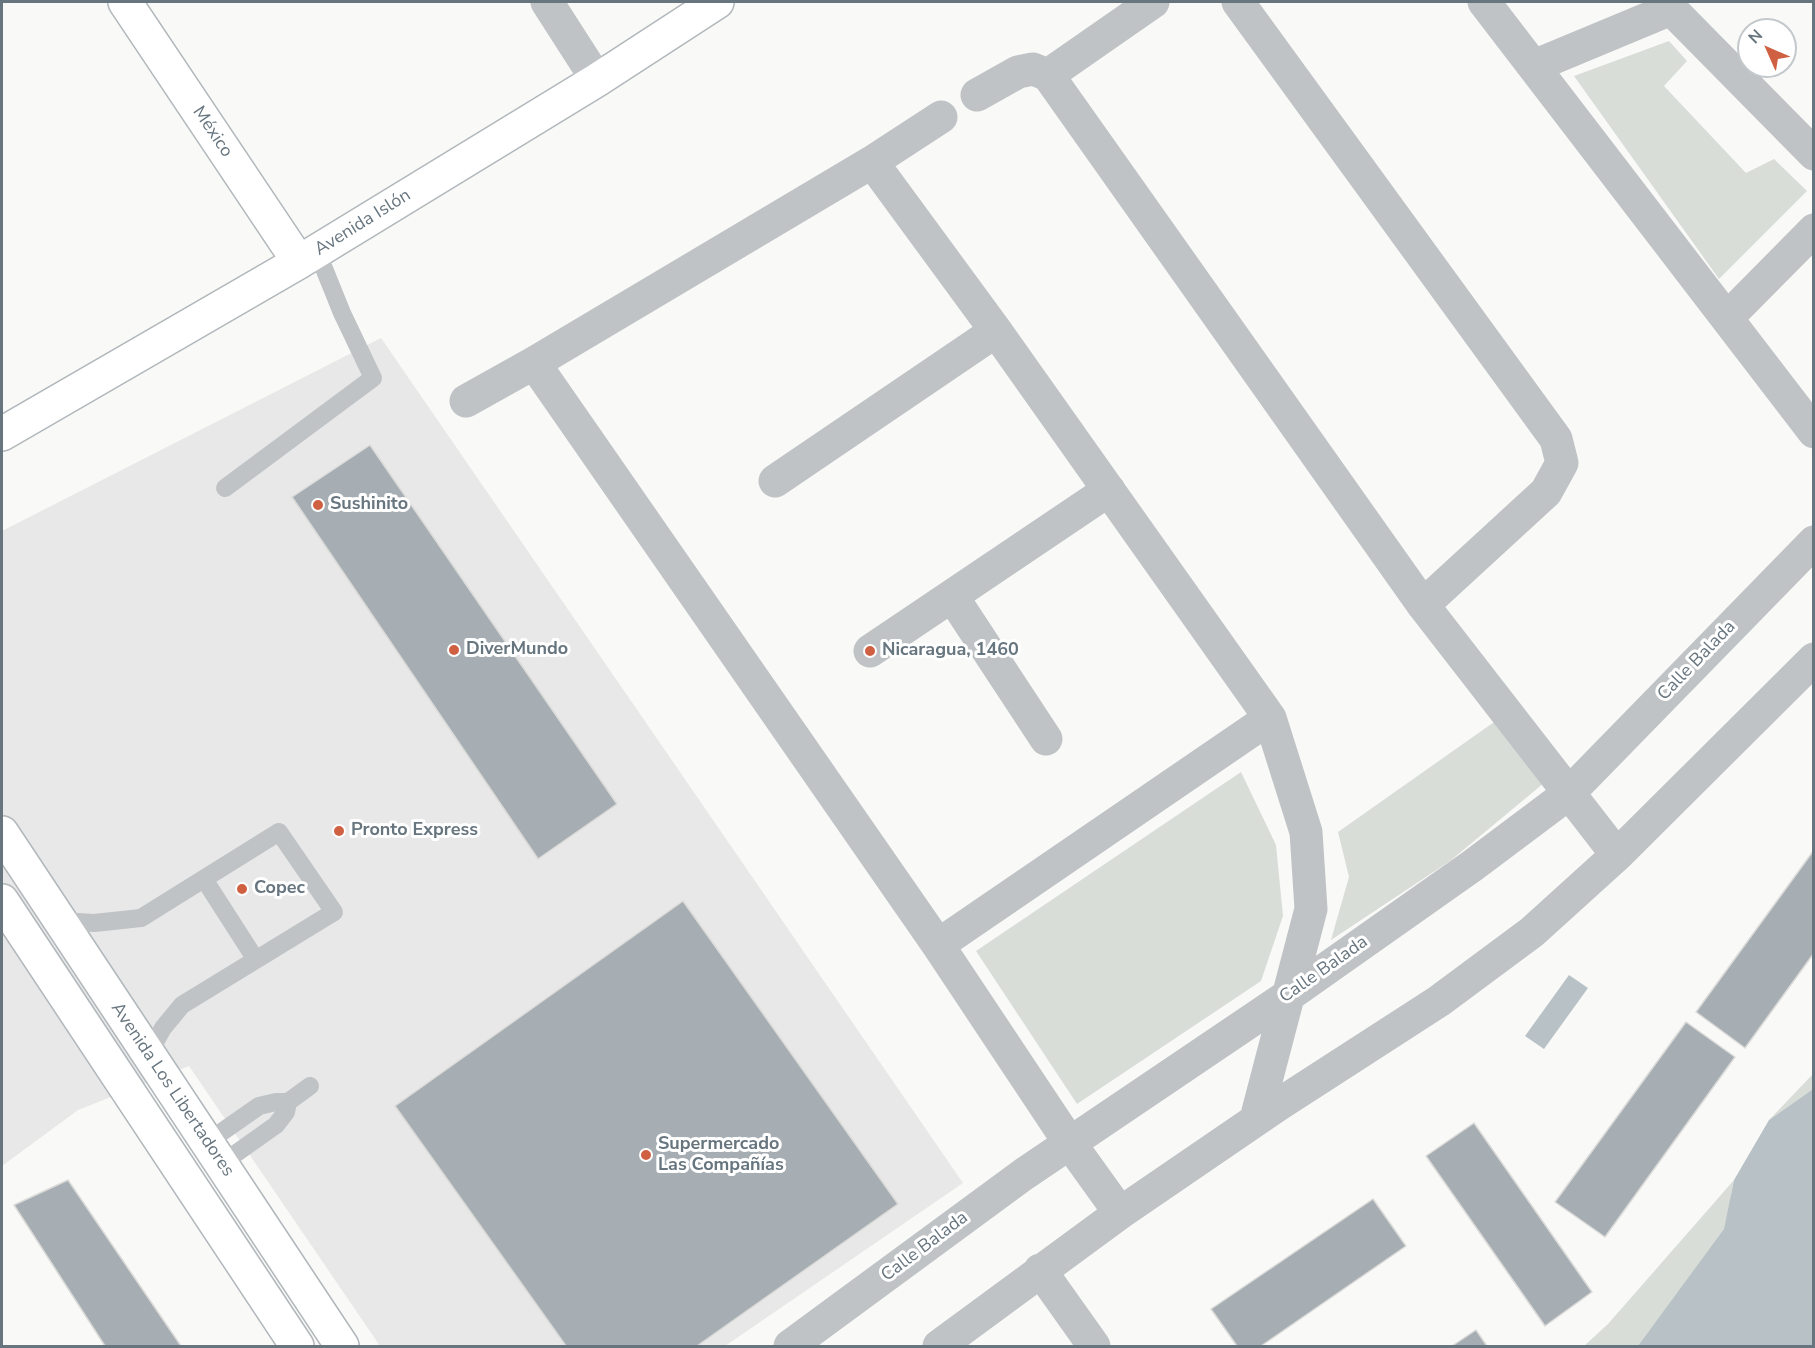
<!DOCTYPE html>
<meta charset="utf-8">
<style>
body{margin:0}
#map{position:relative;width:1815px;height:1348px;overflow:hidden;background:#f9f9f7;font-family:"Nunito Sans",sans-serif}
canvas{display:block}
.frame{position:absolute;inset:0;border:3px solid #67757f;pointer-events:none}
.north{position:absolute;left:1737px;top:18px;width:60px;height:60px;box-sizing:border-box;background:#fff;border:2px solid #c2c8cc;border-radius:50%;rotate:315deg;font-size:16px;font-weight:700;line-height:24px;text-align:center;color:#67757f}
.north::after{content:'';display:block;margin:auto;width:21px;height:27px;background:#cf6041;clip-path:polygon(50% 0,100% 100%,50% 72%,0 100%)}
</style>
<div id="map">
<canvas width="1815" height="1348"></canvas>
<div class="frame"></div>
<div class="north">N</div>
</div>
<script>
const ctx = document.querySelector('canvas').getContext('2d');
ctx.lineJoin = 'round';
function fillPath(path, color) { ctx.fillStyle = color; ctx.fill(path, 'evenodd'); }
function trace(path, color, width, dash) { ctx.strokeStyle = color; ctx.lineWidth = width; ctx.lineCap = dash ? 'butt' : 'round'; ctx.setLineDash(dash || []); ctx.stroke(path); }
function drawText(font, color, halo, rows, align = 'center') {
  ctx.font = font + ' "Nunito Sans",sans-serif'; ctx.lineWidth = 6; ctx.setLineDash([]); ctx.textBaseline = 'middle'; ctx.strokeStyle = halo; ctx.fillStyle = color; for (const [text, x, y, turn = 0] of rows) {
    ctx.save(); ctx.translate(x, y); ctx.rotate((+turn || 0) * Math.PI / 180); ctx.textAlign = isNaN(turn) ? turn : align; if (halo) ctx.strokeText(text, 0, 0); ctx.fillText(text, 0, 0); ctx.restore();
  }
}
const built = new Path2D(`
 M381,338L963,1183L725,1346H380L189,1066L78,1110L2,1166V531Z`);
const green = new Path2D(`
 M1669,41L1687,61L1664,86L1746,173L1774,159L1807,191L1719,279L1574,76Z
 M1497,720L1544,783L1450,861L1331,940L1349,877L1338,832Z
 M1241,772L1276,845L1283,916L1261,981L1077,1104L976,951Z
 M1813,1074V1089L1769,1120Z
 M1734,1180L1731,1194L1813,1346H1584L1608,1324Z`);
const water = new Path2D(`
 M1569,975L1588,988L1544,1049L1525,1036Z
 M1813,1089V1346H1638L1724,1229L1734,1180L1769,1120Z`);
const building = new Path2D(`
 M370,445L617,804L538,859L292,497Z
 M1814,850V953L1745,1048L1696,1012Z
 M683,901L898,1204L697,1346H566L395,1106Z
 M1686,1022L1735,1057L1605,1237L1555,1202Z
 M1474,1123L1592,1292L1545,1326L1426,1156Z
 M68,1180L181,1346H105L14,1205Z
 M1373,1199L1406,1246L1261,1346H1237L1211,1309Z
 M1476,1330L1487,1346H1452Z`);
const service = new Path2D(`
 M225,488L373,378L342,313L317,251
 M204,879L256,960
 M60,921L94,923L141,918L279,832L334,912L182,1005L163,1028L148,1055
 M206,1143L259,1106L276,1102H288L310,1086
 M221,1164L276,1125L286,1112L288,1102`);
const minor = new Path2D(`
 M547,2L597,80
 M1238,2L1556,439L1562,463L1546,492L1423,605
 M1484,2L1814,432
 M1534,66L1671,9L1814,154
 M1048,75L1153,2
 M977,95L1018,72L1033,69L1048,75L1423,605L1617,855
 M872,162L996,331L1270,718L1306,832L1311,909L1256,1119
 M1727,318L1814,230
 M534,363L938,945L1069,1142L1120,1213
 M466,401L534,363L872,162L941,117
 M775,481L996,331
 M952,596L1046,739
 M870,651L1109,490
 M938,945L1270,718
 M1040,1270L1094,1346
 M790,1346L1024,1174L1289,995L1472,866L1568,794L1814,542
 M939,1346L1120,1213L1278,1105L1439,1001L1532,932L1617,855L1814,659`);
const secondary = new Path2D(`
 M125,2L299,262
 M2,434L299,262L597,80L717,2
 M2,833L342,1346
 M2,901L297,1346`);
const markers = [
 [318,505,6,"#cf6041"],
 [454,650,6,"#cf6041"],
 [870,651,6,"#cf6041"],
 [339,831,6,"#cf6041"],
 [242,889,6,"#cf6041"],
 [646,1155,6,"#cf6041"]
];
const streetNames = [
 ["México",212,132,56],
 ["Avenida Islón",363,223,-32],
 ["Calle Balada",1697,661,-46],
 ["Calle Balada",1324,970,-35],
 ["Avenida Los Libertadores",172,1090,56],
 ["Calle Balada",925,1247,-37]
];
const poiNames = [
 ["Sushinito",330,505],
 ["DiverMundo",466,650],
 ["Nicaragua, 1460",882,651],
 ["Pronto Express",351,831],
 ["Copec",254,889],
 ["Supermercado",658,1145],
 ["Las Compañías",658,1166]
];
fillPath(built, '#e7e8e7');
fillPath(green, '#d9ddd7');
fillPath(water, '#b8c2c6');
fillPath(building, '#a7aeb3');
trace(building, '#dbdbd9', 1.5);
trace(secondary, '#b1b7bb', 36);
trace(service, '#bfc3c6', 18);
trace(minor, '#bfc3c6', 33);
trace(secondary, '#fff', 33);
for (const [x, y, r, color] of markers) { const dot = new Path2D(); dot.arc(x, y, r, 0, 2 * Math.PI); ctx.fillStyle = color; ctx.fill(dot); trace(dot, '#fff', 2); }
drawText('18px', '#67757f', '#fff', streetNames);
drawText('bold 18px', '#67757f', '#fff', poiNames, 'left');
</script>
